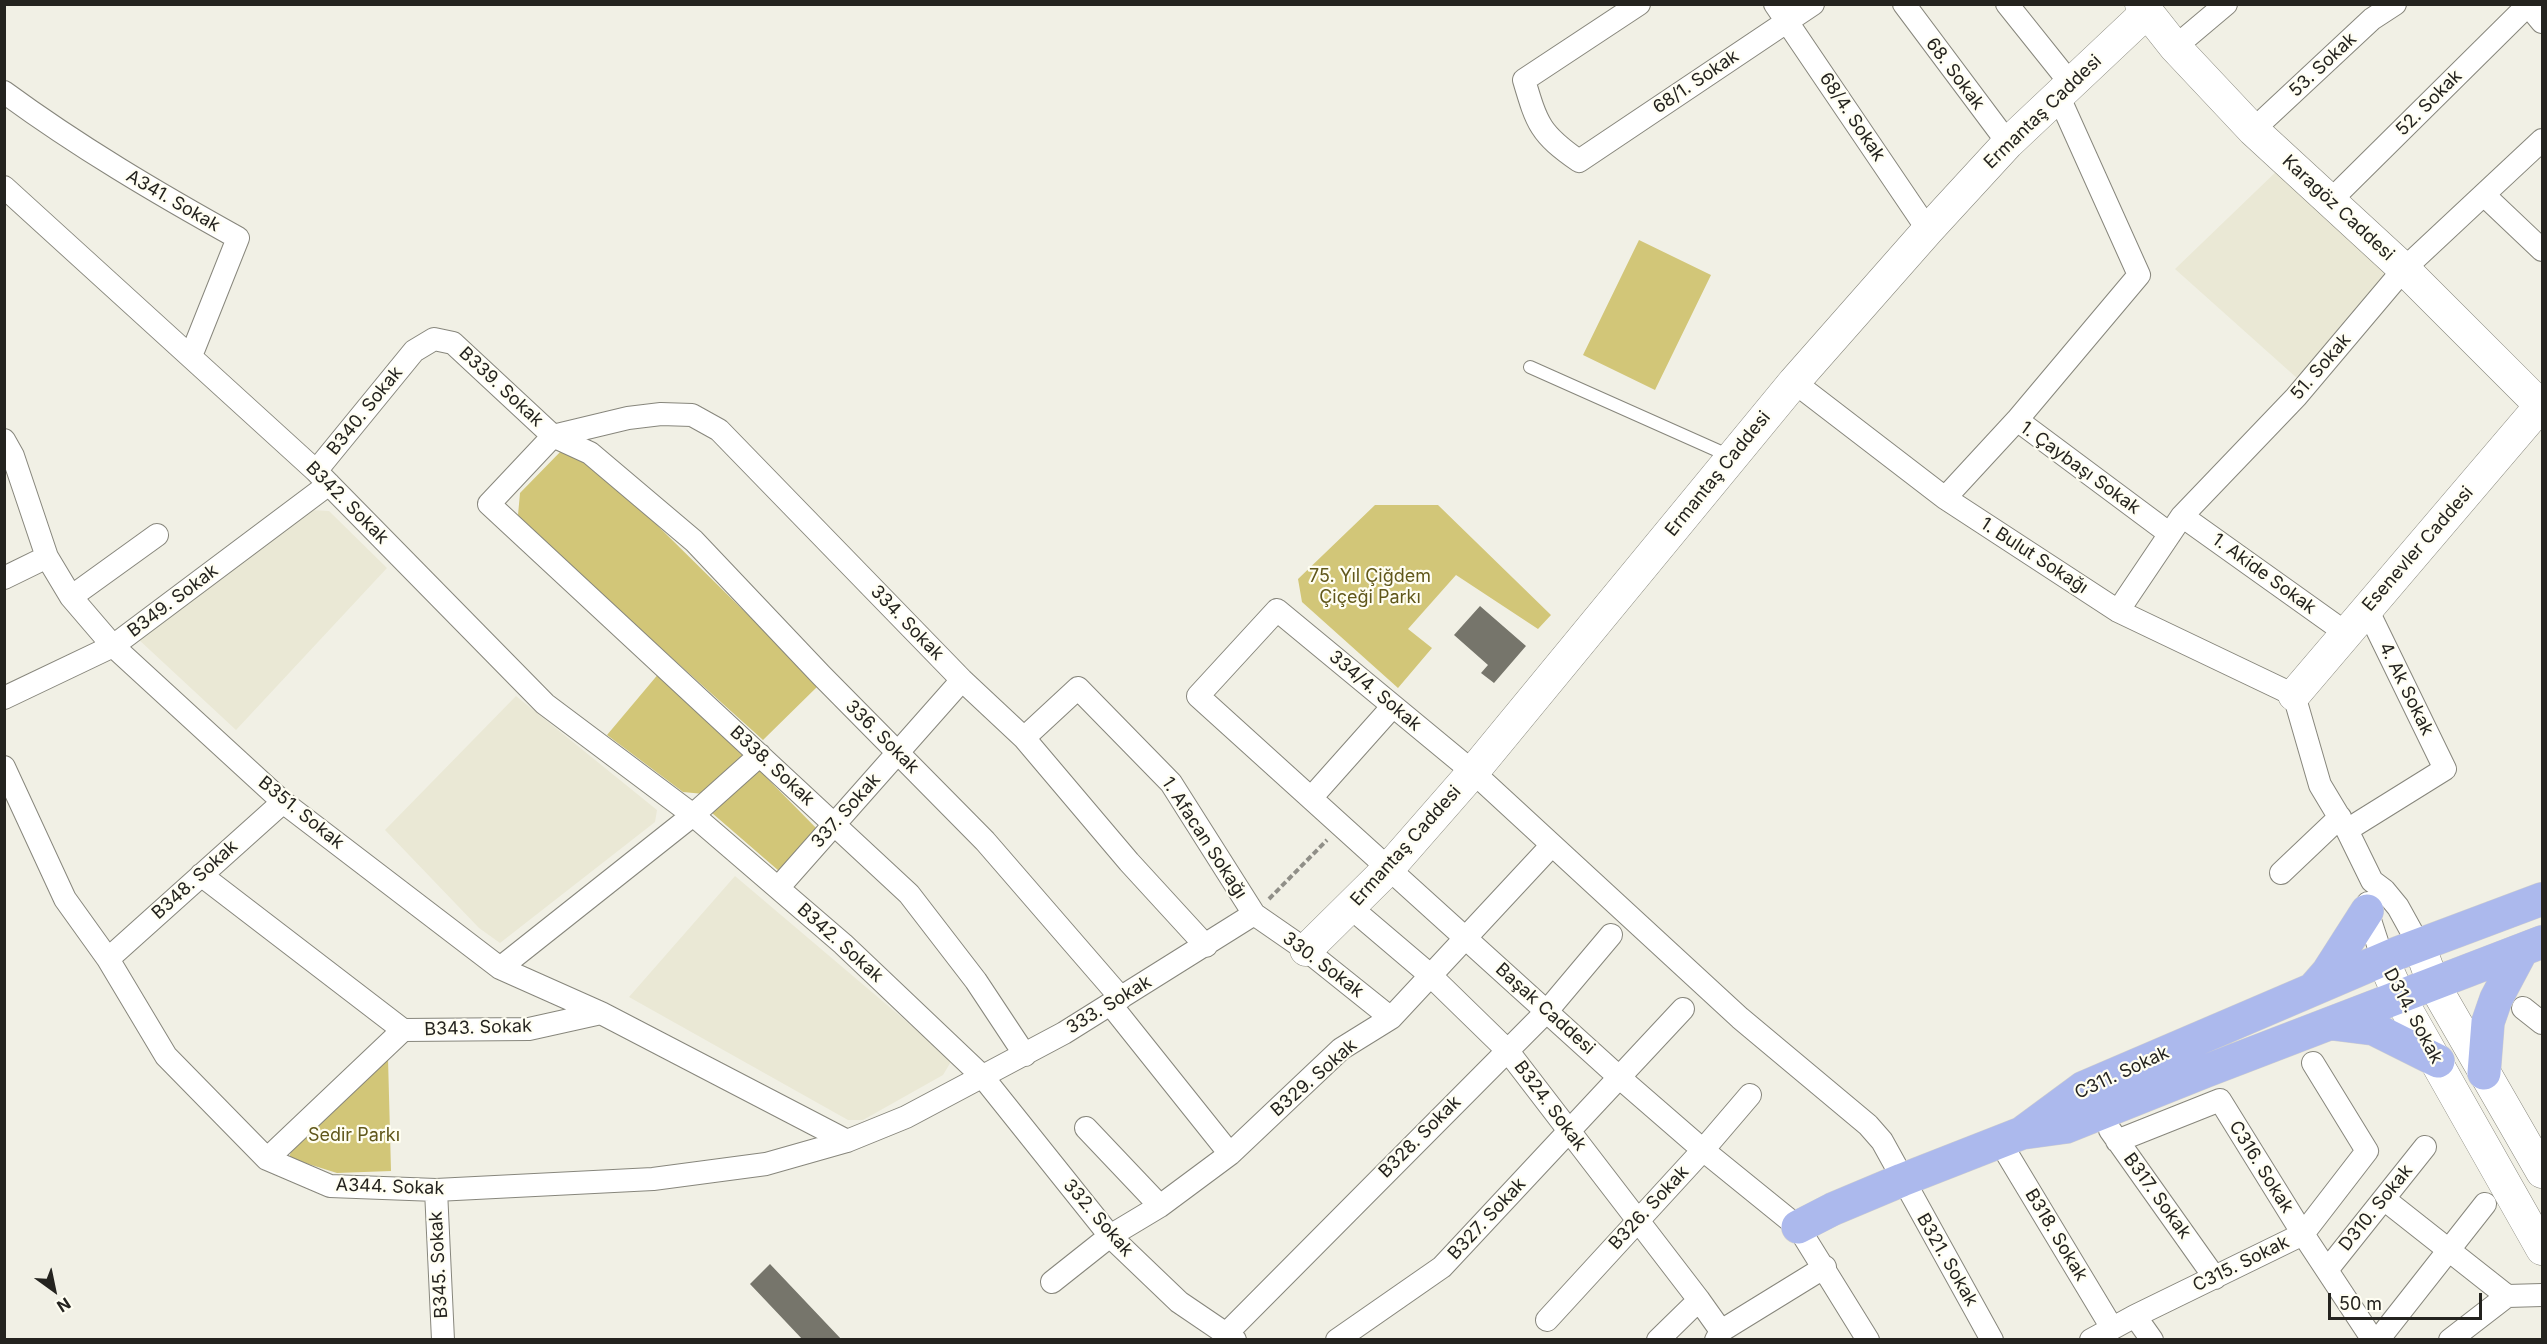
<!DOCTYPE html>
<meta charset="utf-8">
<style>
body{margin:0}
#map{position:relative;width:2547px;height:1344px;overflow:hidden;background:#f1f0e5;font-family:Inter,sans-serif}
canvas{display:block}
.frame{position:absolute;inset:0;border:6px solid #24231f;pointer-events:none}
.north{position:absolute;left:24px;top:1260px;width:60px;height:60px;-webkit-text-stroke:4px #fffef2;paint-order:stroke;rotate:147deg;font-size:16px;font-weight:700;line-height:24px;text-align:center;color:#24231f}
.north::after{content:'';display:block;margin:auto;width:21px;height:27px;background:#24231f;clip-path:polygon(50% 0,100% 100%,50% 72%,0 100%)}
.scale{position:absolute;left:2328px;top:1293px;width:154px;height:27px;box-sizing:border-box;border:3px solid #24231f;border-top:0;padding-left:8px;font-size:18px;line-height:21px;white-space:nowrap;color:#24231f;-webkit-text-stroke:4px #fffef2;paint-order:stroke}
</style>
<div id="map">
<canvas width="2547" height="1344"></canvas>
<div class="frame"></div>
<div class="north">N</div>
<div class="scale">50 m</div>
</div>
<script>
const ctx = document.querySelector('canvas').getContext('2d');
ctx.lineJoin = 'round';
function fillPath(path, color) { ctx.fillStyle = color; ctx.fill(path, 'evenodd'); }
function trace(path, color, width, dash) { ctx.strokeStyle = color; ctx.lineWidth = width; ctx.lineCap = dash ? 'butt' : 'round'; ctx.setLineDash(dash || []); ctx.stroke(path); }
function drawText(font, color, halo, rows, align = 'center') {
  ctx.font = font + ' Inter,sans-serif'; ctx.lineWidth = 4.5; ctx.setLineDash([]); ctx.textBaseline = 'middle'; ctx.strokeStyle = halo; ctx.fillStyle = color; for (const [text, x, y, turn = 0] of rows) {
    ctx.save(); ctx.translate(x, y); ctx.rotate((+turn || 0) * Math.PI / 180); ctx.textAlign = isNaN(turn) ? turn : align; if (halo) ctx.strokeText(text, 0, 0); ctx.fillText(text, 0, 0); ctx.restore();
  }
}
const built = new Path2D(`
 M2282,166L2390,271L2298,379L2175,269Z
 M311,510L329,511L387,568L236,730L137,638Z
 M516,696L657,810L655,822L500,943L479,928L385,830Z
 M735,876L952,1060L943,1075L863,1120H848L629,997Z`);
const green = new Path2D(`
 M1639,240L1711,275L1655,390L1583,355Z
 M563,449L584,453L819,685L763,740L531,531L518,515L520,493Z
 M1375,505H1438L1551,615L1538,629L1456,575L1408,629L1432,648L1398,688L1302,602L1298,579Z
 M660,672L743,756L704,794L683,792L607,735Z
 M759,770L818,830L779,871L712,813Z
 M388,1058L391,1171L337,1173L289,1158L295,1138Z`);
const building = new Path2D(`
 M1480,606L1526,646L1494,683L1481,673L1488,665L1454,635Z
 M770,1264L842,1340H803L750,1284Z`);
const path = new Path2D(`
 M1269,899L1327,840`);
const service = new Path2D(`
 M1530,367L1732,457`);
const minor = new Path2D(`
 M1639,4L1524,80C1537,124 1540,134 1579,161L1813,4
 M1775,4L1928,230
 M1904,4L2008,143
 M2007,4L2071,84
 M2527,4L2542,22
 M2175,47L2226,4
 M4,92C79,147 157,193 238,238L191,356
 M2253,130L2372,19L2395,4
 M4,187L316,471L545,704L693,815L843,944L982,1076L1110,1236L1179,1302L1235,1340
 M2484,195L2542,250
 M2330,201L2528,5
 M1794,382L1945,498L2118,611L2294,695L2320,785L2347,830L2372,881L2384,890L2398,907L2419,945
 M2017,420L2139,275L2058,95
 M4,440L13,456L47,557L71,597L113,646L283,802L500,968L601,1013
 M316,471L414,351L434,339L453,343L553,436L590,453L694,541L821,675L985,841L1121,998
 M1945,498L2017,420L2170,534
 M2182,516L2346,633
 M4,578L47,557
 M71,597L157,535
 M2118,611L2182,516L2296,397L2404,269L2542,140
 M4,698L113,646L329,484
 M1024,738L1078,688L1171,783L1254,914L1306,950L1391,1018
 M4,767L65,899L108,959L166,1056L267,1159L330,1186L436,1190L653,1179L766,1164L847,1141L906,1117L1064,1033L1254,914
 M1311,798L1393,706
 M2347,830L2445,769L2367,609
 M2281,873L2340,817
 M201,875L403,1030L529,1029L601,1013L847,1141
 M778,888L962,680
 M2368,903L2367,911L2383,960
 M1350,907L1430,975L1507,1050L1699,1300L1721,1331L1716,1340
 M108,959L283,802
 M500,968L693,815L760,755
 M1111,1005L1230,1154
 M2523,1008L2542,1023
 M1025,1055L976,981L909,894L489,504L553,436L628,418L661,414L692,415L719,430L962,680L1024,738L1129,862L1206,946
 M1086,1128L1160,1206
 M2110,1130L2215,1278
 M2117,1141L2220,1100L2303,1234L2373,1340
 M2000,1142L2112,1328
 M267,1159L403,1030
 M436,1190L443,1340
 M2384,1199L2507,1296L2542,1295
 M2327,1270L2425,1147
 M1052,1282L1110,1236L1160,1206L1230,1154L1341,1049L1391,1018L1552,845
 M2135,1316L2152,1340
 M1547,1320L1703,1150L1750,1095
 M1721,1331L1825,1267
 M1225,1335L1547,1011L1611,935
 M1337,1340L1442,1267L1683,1009
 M1658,1340L1699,1300
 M1868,1340L1798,1227L1703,1150L1620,1078L1198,696L1277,610L1473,772L1740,1018L1868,1125L1882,1141L1992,1340
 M2091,1340L2135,1316L2303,1234L2367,1151L2313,1063
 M2378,1340L2485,1204
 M2450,1340L2507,1296`);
const secondary = new Path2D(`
 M2141,4L2175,47L2253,130L2404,269L2541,406
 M2294,695L2542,404
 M2419,945L2433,983L2542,1172
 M1306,950L1389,868L1473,772L1794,382L1928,230L2008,143L2147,12
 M2383,960L2400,998L2542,1249`);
const primary = new Path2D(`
 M2314,988L2328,972L2367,911
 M2334,1024L2374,1029L2438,1061
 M2484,1073L2488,1022L2496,999L2522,950
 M2022,1133L2066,1127L2206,1071L2542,942
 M1798,1227L1833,1209L1902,1180L2022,1133L2083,1088L2398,953L2542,899`);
const streetNames = [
 ["53. Sokak",2323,65,-43],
 ["68. Sokak",1955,74,53],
 ["68/1. Sokak",1696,82,-34],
 ["52. Sokak",2429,103,-45],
 ["Ermantaş Caddesi",2043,112,-44],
 ["68/4. Sokak",1852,117,56],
 ["A341. Sokak",173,201,30],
 ["Karagöz Caddesi",2338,208,43],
 ["51. Sokak",2321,367,-49],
 ["B339. Sokak",501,387,43],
 ["B340. Sokak",365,411,-51],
 ["1. Çaybaşı Sokak",2080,468,36],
 ["Ermantaş Caddesi",1718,474,-51],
 ["B342. Sokak",347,503,45],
 ["Esenevler Caddesi",2418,549,-49],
 ["1. Bulut Sokağı",2034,556,33],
 ["1. Akide Sokak",2264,574,36],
 ["B349. Sokak",173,601,-37],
 ["334. Sokak",907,623,46],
 ["4. Ak Sokak",2406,689,64],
 ["334/4. Sokak",1375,691,40],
 ["336. Sokak",882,737,45],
 ["B338. Sokak",772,766,43],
 ["337. Sokak",846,811,-48],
 ["B351. Sokak",301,813,39],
 ["1. Afacan Sokağı",1204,838,57],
 ["Ermantaş Caddesi",1406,846,-48],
 ["B348. Sokak",195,880,-42],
 ["B342. Sokak",840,943,42],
 ["330. Sokak",1323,965,37],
 ["333. Sokak",1109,1005,-31],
 ["Başak Caddesi",1545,1009,42],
 ["D314. Sokak",2413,1016,62],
 ["B343. Sokak",478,1028,-2],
 ["C311. Sokak",2122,1073,-25],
 ["B329. Sokak",1314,1078,-41],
 ["B324. Sokak",1550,1106,53],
 ["B328. Sokak",1420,1137,-45],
 ["C316. Sokak",2261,1167,58],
 ["A344. Sokak",390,1187,2],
 ["B317. Sokak",2157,1196,54],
 ["B326. Sokak",1649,1208,-47],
 ["D310. Sokak",2376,1208,-51],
 ["332. Sokak",1098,1218,49],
 ["B327. Sokak",1487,1219,-47],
 ["B318. Sokak",2056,1235,59],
 ["B321. Sokak",1947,1260,60],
 ["C315. Sokak",2241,1264,-26],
 ["B345. Sokak",439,1265,-93]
];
const parkNames = [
 ["75. Yıl Çiğdem",1370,577],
 ["Çiçeği Parkı",1370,598],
 ["Sedir Parkı",354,1136]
];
fillPath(built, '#eae8d5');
fillPath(green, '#d2c678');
fillPath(building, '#76756b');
trace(service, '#87867c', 14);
trace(minor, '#87867c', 24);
trace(secondary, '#87867c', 33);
trace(primary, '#cfcfce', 34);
trace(path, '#908f88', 4, [6, 3]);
trace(service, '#fff', 12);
trace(minor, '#fff', 22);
trace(secondary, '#fff', 32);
trace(primary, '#acb9ed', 33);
drawText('18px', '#24231f', '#fffef2', streetNames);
drawText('18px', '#60571a', '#fffef2', parkNames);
</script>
